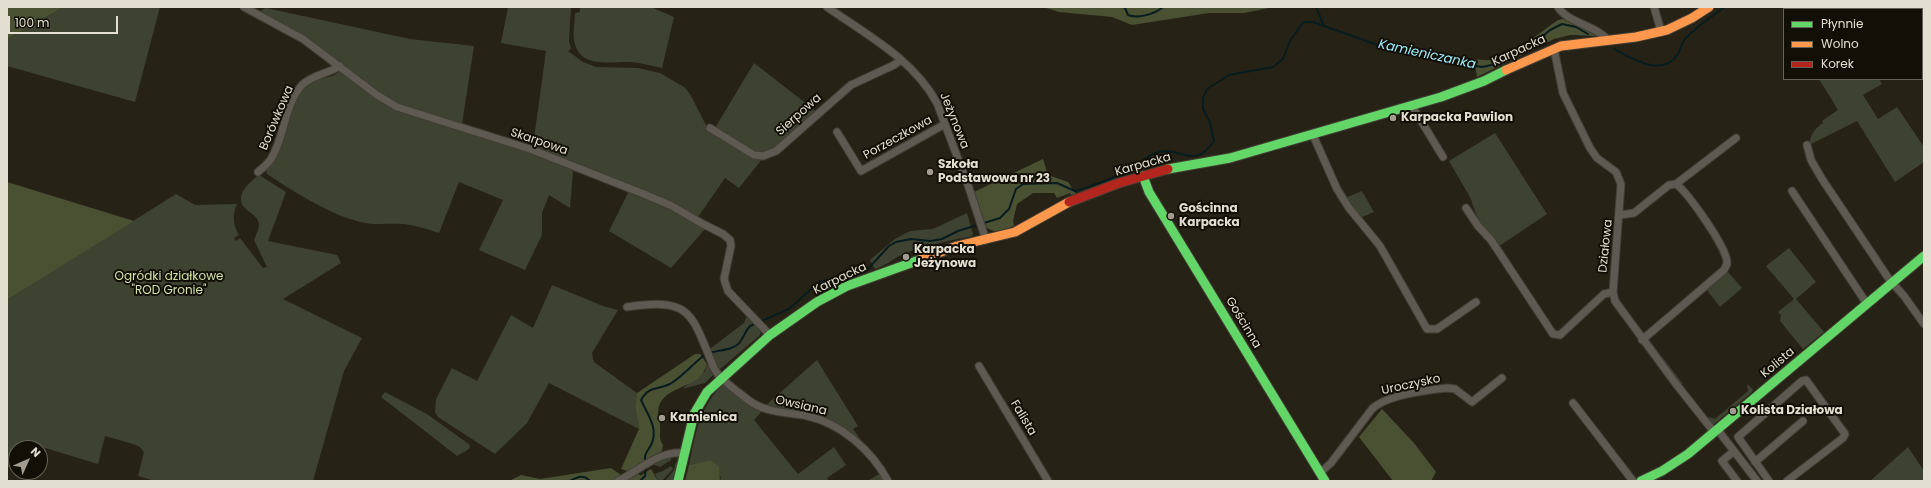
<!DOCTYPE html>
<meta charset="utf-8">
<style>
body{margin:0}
#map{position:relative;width:1931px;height:488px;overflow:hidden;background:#272216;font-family:Poppins,sans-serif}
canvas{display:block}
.frame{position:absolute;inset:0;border:8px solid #e2ded0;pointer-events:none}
.legend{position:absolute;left:1783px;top:8px;width:140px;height:72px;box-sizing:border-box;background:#120f06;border:1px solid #656257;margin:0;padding:5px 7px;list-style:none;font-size:12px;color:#e2ded0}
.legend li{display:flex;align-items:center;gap:8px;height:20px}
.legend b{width:20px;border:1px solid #656257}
.north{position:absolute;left:8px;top:440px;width:40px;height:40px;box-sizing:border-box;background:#120f06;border:1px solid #656257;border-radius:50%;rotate:45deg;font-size:11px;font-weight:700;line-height:16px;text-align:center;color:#e2ded0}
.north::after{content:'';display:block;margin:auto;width:14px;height:18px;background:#a19c8f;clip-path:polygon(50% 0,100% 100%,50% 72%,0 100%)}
.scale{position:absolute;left:8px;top:16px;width:110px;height:18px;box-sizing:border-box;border:2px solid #e2ded0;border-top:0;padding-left:5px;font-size:12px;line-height:14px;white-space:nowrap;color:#e2ded0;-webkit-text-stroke:3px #120f06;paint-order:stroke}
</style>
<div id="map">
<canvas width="1931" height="488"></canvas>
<div class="frame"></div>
<ul class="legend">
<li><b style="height:5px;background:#63d668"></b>Płynnie</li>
<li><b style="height:5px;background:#ff974d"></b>Wolno</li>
<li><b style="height:5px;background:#b3261e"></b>Korek</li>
</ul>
<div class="north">N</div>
<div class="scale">100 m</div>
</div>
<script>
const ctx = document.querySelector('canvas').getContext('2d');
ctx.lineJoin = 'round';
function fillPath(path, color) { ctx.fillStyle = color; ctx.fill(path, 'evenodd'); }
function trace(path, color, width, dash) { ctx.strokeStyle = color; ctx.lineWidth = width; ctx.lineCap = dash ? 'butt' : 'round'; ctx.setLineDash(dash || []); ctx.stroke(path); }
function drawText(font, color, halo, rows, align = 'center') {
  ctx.font = font + ' Poppins,sans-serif'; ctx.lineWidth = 4; ctx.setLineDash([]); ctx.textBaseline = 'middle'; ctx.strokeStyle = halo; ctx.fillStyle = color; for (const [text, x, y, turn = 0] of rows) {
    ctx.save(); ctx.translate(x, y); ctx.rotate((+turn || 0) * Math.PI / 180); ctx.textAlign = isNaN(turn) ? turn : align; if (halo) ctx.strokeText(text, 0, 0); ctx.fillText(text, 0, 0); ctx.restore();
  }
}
const green = new Path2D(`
 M64,7H160L135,102L7,66V39Z
 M508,7H571L569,41L571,49L568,51L583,62L596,67L638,68L660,73L684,87L690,94L708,129L763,158L739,188L725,178L698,217L670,201L533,146L546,51L501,43Z
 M580,7H651L674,17L662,68C652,66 642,63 631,62C613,61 581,69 575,44C572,35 575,23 575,13L580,12Z
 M266,8L410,39L474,46L462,124L415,111L389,100L258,12Z
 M754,63L817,112L775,149L760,155L715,128Z
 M340,71L382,102L405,113L529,152L571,168L573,172L570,208L549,195L542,213V235L525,270L479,250L503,200L459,182L439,233C427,229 415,225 403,224C387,223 372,226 357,221C327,213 293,191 267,174L266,171C281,150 290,99 306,85C313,79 323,79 332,76C335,75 337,73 340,71Z
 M1819,79H1879L1882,84L1863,95L1878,119L1897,107L1924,147V162L1895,182L1857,121L1809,145C1811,134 1814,129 1823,123L1822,121L1838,110Z
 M1495,133L1547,214L1498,247L1479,222L1470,197L1449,161Z
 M259,175L286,192L268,241L337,255L341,263L283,299L362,338L344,371L313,481H155L138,476L144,452L140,447L133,444L105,436L98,464L42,447L16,448V463L7,468V300L176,194L195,205L237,204C232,215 233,225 239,235L234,238L236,241L240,238L263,268L267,267L254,240C256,235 259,229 259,224C258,217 252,214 247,210C232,198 248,183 259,175Z
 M629,191L672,211L705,229L671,268L609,231Z
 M1362,191L1374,212L1362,217L1358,216L1345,198Z
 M967,213L973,234L972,236C948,241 921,246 899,256C892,260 885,266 875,269L870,260L895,239L910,231L933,229Z
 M1789,248L1816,282L1796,299L1824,332L1803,349L1780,321L1781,315L1778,312L1794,299L1766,266Z
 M1728,272L1742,288L1720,307L1706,289Z
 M552,285L603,306L618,310L592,353L594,362L637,393L635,406L639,429L549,383L527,423L495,454L438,417L435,412L436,399L452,368L477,381L511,315L533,328Z
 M747,316L761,332L759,336L719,370L708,347L711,348L744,323Z
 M1650,337V341L1683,384L1680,385L1647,339Z
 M817,360L858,426L853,429L865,446L842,429L764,407Z
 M707,364L714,374L705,383L682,389L705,371Z
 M724,383L763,410L754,420L798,474L834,447L846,465L827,478L829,481H720L721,477L706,461L689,465C696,432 699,408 724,383Z
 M1747,384L1753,389L1752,392L1713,425L1707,419L1709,417L1715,419L1748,391Z
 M385,392L427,414L470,445L469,449L457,456L381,397Z
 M1908,447L1924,471V481H1870Z
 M671,456V460L660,467L652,464Z
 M675,456L680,462L674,481H665L674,470L675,464L678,461Z
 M671,466L673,469L662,481H658L655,474L663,471Z
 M881,473L885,481H867Z`);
const forest = new Path2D(`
 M7,7H64L7,39Z
 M1043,7H1274L1244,13H1209L1132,25L1112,17L1059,12Z
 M1826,7H1919L1893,9H1825Z
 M1563,19L1571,21L1596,36L1570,35L1554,39L1477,77L1474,59C1479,59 1485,61 1490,60C1516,55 1537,34 1558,20Z
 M1043,159L1048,175L1068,182L1076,194L1071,195L1070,193L1057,198L1054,193H1033L1017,204L1013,221L1014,226C1004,229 995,235 986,227L974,192Z
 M7,182L134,221L7,300Z
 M695,354H700L707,364C700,392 659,383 658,413C657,417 660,421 660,425C661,433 658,438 663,445L662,451L634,469L627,471L621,469L639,429L635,406L637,393Z
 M1382,409L1414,443L1436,472L1431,481H1393L1359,437Z
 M706,461H712L719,467L720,481H685L689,465Z
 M611,468L621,475L613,481H509L521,475L540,479Z
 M651,469L658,481H624L638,473L640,476Z`);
const stream = new Path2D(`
 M1072,7H1075
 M1123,7L1125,8L1128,15C1138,19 1155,14 1163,7
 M1190,7H1191
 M1316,7L1324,26
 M1614,49C1633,59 1662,78 1678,54C1681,49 1682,42 1686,38C1697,26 1712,16 1725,7
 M710,353C719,350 734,350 740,342C744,337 745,331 750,326L789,309L820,281L847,278L867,270L889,246L896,242L911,239L930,241L942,239L958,231L1000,218L1009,209L1016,189L1023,184L1057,183L1075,191L1079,190C1094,185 1110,180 1125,172C1136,166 1147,155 1159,152C1180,146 1194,171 1214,141L1210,123L1203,109V98L1207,89L1229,75L1273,67L1283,59L1290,41L1303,22H1313L1386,48L1424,57L1482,67L1501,63L1527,50L1550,30L1562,24L1576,27L1588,34
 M645,462C644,454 647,452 651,445C659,429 648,415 641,400C650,385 656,391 670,384C684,376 693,363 706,354
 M570,481C578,477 583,474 590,481
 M640,481L645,476L646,466`);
const street = new Path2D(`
 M244,7L303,39L377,95L397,107L530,149L644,194L672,206L701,223L723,234L730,240L731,246L724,279L728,291L770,335
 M827,7C867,35 913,59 937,103L969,188L986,240
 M1558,7C1568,23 1595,25 1608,40
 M1654,7L1661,31
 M1554,49L1563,93L1590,148L1597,158L1616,172L1621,184L1613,292L1615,301L1676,384L1714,432
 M1922,67L1924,66
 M1412,106L1443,157
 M710,128L754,155L763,156L776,151L851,85L894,65L901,60
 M837,132L861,171L945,124
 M1313,135L1337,189L1349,208L1380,246L1427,329H1437L1476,302
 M1807,145L1811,160L1822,179L1889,279L1904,296L1924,324
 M258,172C262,168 268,164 271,159C285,137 284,105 302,85C312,75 327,74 340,66
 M1792,191L1867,304
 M1466,208L1478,226L1491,240L1553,334L1560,335L1604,294L1613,292
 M1620,215L1634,213L1669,185L1676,184L1736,138
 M627,307C693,297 691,314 714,368C718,378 738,392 747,399C764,413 786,412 807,416C841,423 872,451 888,481
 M1642,340L1724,270L1727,264C1729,250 1688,193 1676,184
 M979,366L1048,481
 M1573,403L1633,481
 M1717,429L1757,481
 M1734,451L1722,461L1737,481
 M1755,462L1803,421
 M1320,473L1331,463L1372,409C1386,395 1427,390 1447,388L1455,389L1472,402L1502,378
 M618,481C640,470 659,450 685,453
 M1769,481L1738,437L1802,381L1806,380L1845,434L1843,438L1787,481`);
const fast = new Path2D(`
 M1168,169L1230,158L1441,97L1484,81L1506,70
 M1143,176L1149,192L1325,481
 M678,481L694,414L707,392L770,335L817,302L847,286L922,259
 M1641,481L1662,471L1688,454L1924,256`);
const slow = new Path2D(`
 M1506,70L1561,46L1636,37L1667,30L1692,18L1709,7
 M922,259L957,246L1015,232L1069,202`);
const jam = new Path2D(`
 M1069,202L1119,183L1168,169`);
const markers = [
 [1393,118,4,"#a19c8f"],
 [930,172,4,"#a19c8f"],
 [1171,216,4,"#a19c8f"],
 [906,257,4,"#a19c8f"],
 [1733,411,4,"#a19c8f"],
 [662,418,4,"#a19c8f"]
];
const streetNames = [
 ["Karpacka",1519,51,-25],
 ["Sierpowa",799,115,-42],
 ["Borówkowa",277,118,-67],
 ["Jeżynowa",954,121,68],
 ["Porzeczkowa",898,138,-29],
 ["Skarpowa",539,142,19],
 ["Karpacka",1143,165,-16],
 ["Działowa",1606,246,-84],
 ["Karpacka",840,279,-26],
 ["Gościnna",1243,323,59],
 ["Kolista",1778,363,-40],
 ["Uroczysko",1411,385,-12],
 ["Owsiana",801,406,13],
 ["Falista",1023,418,59]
];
const poiNames = [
 ["Karpacka Pawilon",1401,118],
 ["Szkoła",938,165],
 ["Podstawowa nr 23",938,179],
 ["Gościnna",1179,209],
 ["Karpacka",1179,223],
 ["Karpacka",914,250],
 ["Jeżynowa",914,264],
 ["Kolista Działowa",1741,411],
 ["Kamienica",670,418]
];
const parkNames = [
 ["Ogródki działkowe",169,277],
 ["\"ROD Gronie\"",169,291]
];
const waterNames = [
 ["Kamieniczanka",1427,55,12]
];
fillPath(green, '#3e4231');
fillPath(forest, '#4a5133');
trace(stream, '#071c1e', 2);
trace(street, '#413e35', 9);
trace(fast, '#413e35', 11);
trace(slow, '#413e35', 11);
trace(jam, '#413e35', 11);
trace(street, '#5e5a51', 7);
trace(fast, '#63d668', 9);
trace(slow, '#ff974d', 9);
trace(jam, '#b3261e', 9);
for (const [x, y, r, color] of markers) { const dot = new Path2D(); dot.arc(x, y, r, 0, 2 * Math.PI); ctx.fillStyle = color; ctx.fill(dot); trace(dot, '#120f06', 1.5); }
drawText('12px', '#e2ded0', '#120f06', streetNames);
drawText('bold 12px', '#e2ded0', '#120f06', poiNames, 'left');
drawText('12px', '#d2e2a6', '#120f06', parkNames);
drawText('italic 13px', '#9eeefe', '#120f06', waterNames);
</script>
